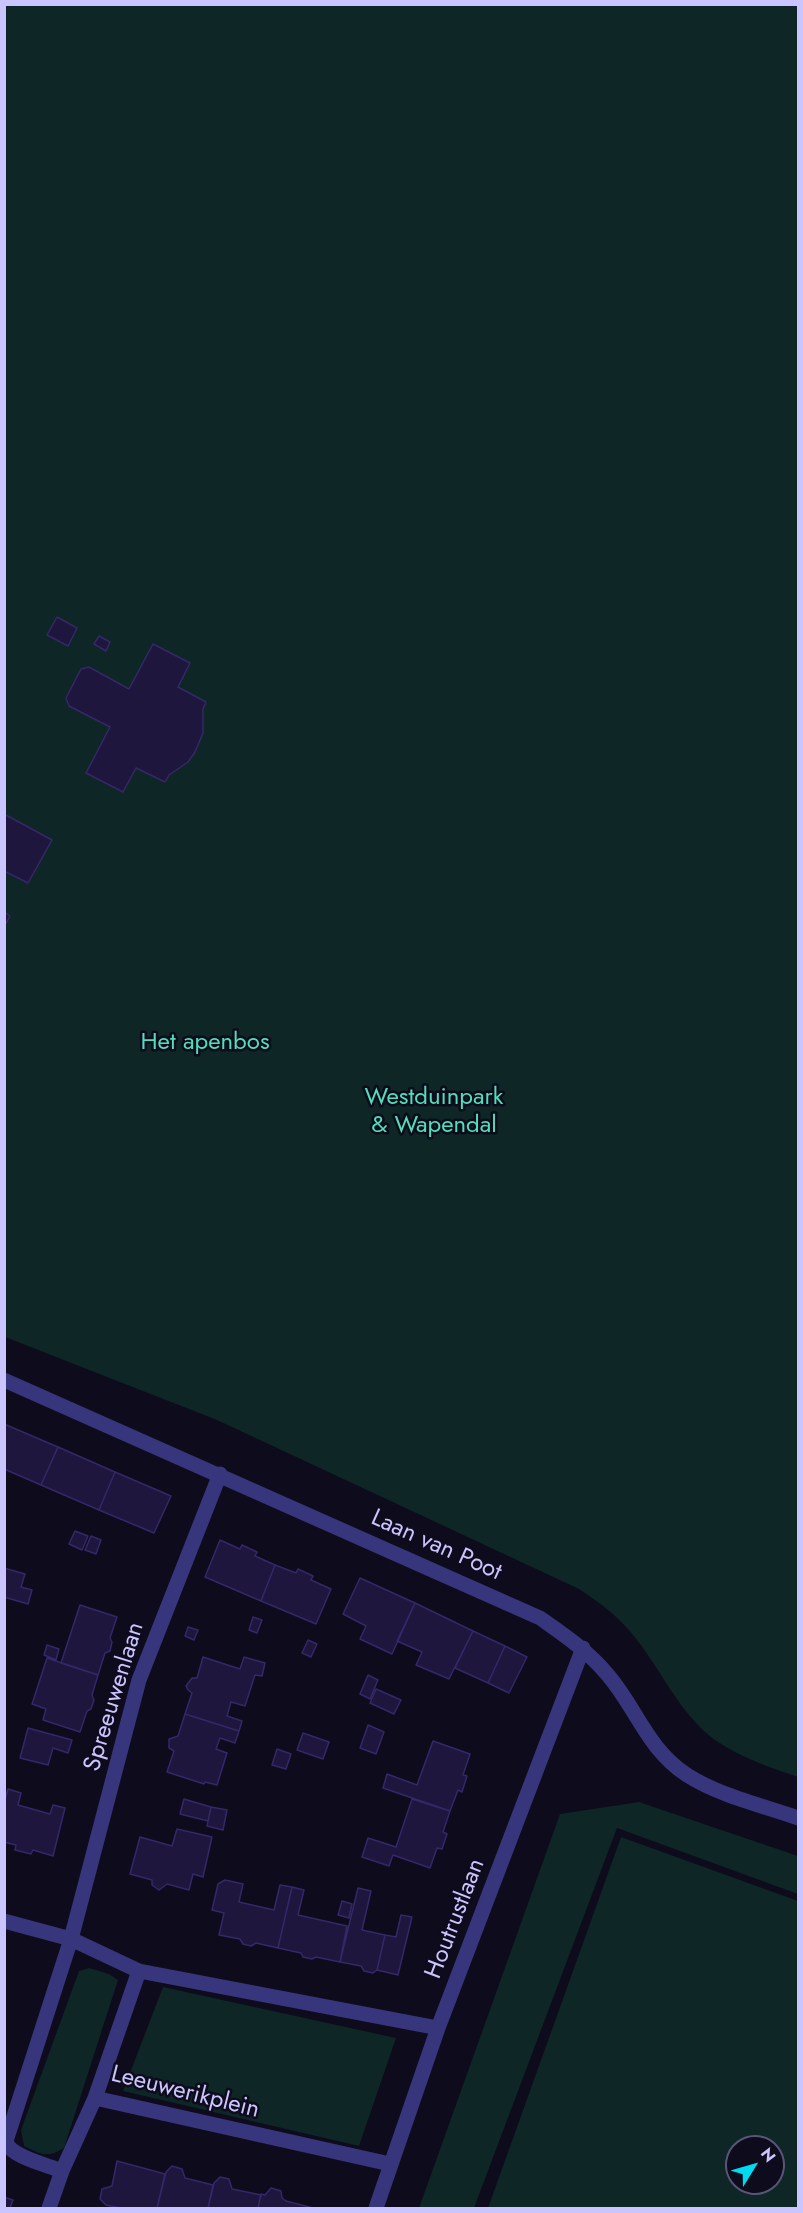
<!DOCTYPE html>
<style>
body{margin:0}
#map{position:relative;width:803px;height:2213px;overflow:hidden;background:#0d0b1c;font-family:Jost,sans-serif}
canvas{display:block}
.frame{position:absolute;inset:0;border:6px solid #cbc5ff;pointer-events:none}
.north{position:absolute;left:725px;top:2135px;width:60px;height:60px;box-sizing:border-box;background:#0d0b1c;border:2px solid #595577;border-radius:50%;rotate:53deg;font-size:16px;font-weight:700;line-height:24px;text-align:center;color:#cbc5ff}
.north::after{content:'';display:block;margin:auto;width:21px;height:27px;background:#00daf0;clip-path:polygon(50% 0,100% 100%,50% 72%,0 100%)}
</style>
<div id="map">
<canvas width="803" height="2213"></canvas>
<div class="frame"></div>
<div class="north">N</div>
</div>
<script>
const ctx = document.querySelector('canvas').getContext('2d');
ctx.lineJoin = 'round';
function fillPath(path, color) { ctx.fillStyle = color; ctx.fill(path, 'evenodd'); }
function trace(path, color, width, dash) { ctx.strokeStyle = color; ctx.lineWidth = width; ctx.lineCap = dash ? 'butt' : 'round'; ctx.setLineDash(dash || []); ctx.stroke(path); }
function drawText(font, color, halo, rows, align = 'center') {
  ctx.font = font + ' Jost,sans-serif'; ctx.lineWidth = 5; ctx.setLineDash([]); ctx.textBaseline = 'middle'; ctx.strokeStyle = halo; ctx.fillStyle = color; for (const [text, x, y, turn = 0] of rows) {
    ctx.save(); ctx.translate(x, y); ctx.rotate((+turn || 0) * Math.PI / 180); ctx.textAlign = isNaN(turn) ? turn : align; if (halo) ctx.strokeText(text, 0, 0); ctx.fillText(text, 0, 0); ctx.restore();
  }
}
const green = new Path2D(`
 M5,5H798V1777C769,1767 741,1758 715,1740C677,1712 659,1664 628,1629C614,1613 597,1601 579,1589L217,1420L5,1337Z
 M639,1802L798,1856V1894L617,1828L474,2208H419L560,1814Z
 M621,1837L798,1901V2208H488ZM737,2147H773V2183H737Z
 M89,1968L109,1974L118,1980L64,2148C46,2159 41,2154 24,2146L21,2130L79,1971Z
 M163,1987L396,2038L359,2146L123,2091Z`);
const building = new Path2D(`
 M57,617L77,628L68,646L47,635Z
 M99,636L110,642L106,651L94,644Z
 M153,644L190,663L178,687L206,702L203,709V733L195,752L188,762L169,775L165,782L136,768L123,792L86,773L110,727L69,706L66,698L81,669L89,667L129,689Z
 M4,814L52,840L28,883L4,871Z
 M4,912L10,916L4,927Z
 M4,1424L58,1447L41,1485L4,1469Z
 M58,1447L115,1472L99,1510L41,1485Z
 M115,1472L171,1496L154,1533L99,1510Z
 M75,1531L88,1536L82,1550L69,1544Z
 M91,1536L101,1540L96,1554L85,1550Z
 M220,1540L240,1549L242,1545L257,1552L255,1556L275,1565L261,1601L205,1577Z
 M275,1565L296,1573L298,1569L313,1576L311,1580L331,1589L316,1624L261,1601Z
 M4,1568L25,1574L21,1587L32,1590L28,1604L4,1597Z
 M360,1578L415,1603L392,1654L360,1639L366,1626L343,1614Z
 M415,1603L473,1631L449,1679L416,1665L422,1652L397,1641Z
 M80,1605L117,1617L110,1638L112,1642L110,1651L105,1653L98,1675L61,1663Z
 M253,1617L262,1620L257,1633L249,1630Z
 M188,1627L198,1630L194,1640L185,1636Z
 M473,1631L505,1646L488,1683L455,1668Z
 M308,1640L317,1644L311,1657L302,1653Z
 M47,1645L59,1649L56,1660L44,1655Z
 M505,1646L527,1657L509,1693L488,1683Z
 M203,1657L240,1669L244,1657L265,1663L262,1676L255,1675L245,1706L231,1702L227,1716L242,1721L239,1731L185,1714L192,1693L188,1690L186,1686L192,1678H197Z
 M47,1658L98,1675L92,1695L94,1700L91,1709L87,1711L80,1732L43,1720L46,1709L32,1704Z
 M368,1675L378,1680L370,1699L360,1694Z
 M376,1689L401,1700L394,1714L370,1703Z
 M185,1714L239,1731L235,1743L220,1738L216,1749L227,1753L217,1785L205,1782L204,1784L167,1772L174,1751L169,1748V1739L178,1736Z
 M368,1725L384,1732L376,1754L360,1748Z
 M28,1728L72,1740L68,1753L53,1748L48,1765L20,1758Z
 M303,1733L329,1742L323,1759L297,1750Z
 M433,1741L470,1754L463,1775L467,1776L462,1792L458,1790L450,1811L383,1788L387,1774L417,1785Z
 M277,1749L291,1754L286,1769L272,1765Z
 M8,1789L21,1793L18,1805L50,1814L53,1805L65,1808L53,1856L33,1850L31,1854L15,1850L16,1845L4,1842V1803Z
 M184,1799L211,1807L208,1821L180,1814Z
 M412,1799L450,1811L443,1832L447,1834L442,1849L437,1848L430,1868L393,1855L389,1866L362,1857L368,1838L396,1847Z
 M211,1807L227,1810L223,1830L207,1826Z
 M177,1829L212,1837L203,1877L193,1874L189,1890L167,1884L159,1890L152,1885V1880L130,1874L140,1837L172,1846Z
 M225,1880L243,1884L239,1902L274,1910L280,1885L292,1887L278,1948L256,1943L251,1946L243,1944L240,1939L219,1935L224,1913L212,1910L218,1884Z
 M292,1887L304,1890L298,1915L347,1926L340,1962L316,1957L312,1959L303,1957L301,1953L278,1948Z
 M358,1888L371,1891L362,1930L385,1935L377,1970L373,1973L364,1971L361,1966L340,1962Z
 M342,1901L352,1904L349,1918L338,1915Z
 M401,1915L412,1917L398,1975L377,1970L385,1935L396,1937Z
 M117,2161L165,2174L157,2208H121L106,2205L100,2199L102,2189L112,2186Z
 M172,2166L182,2169L185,2178L213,2185L208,2208H157L166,2172Z
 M220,2177L229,2179L232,2189L261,2195L258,2208H208L214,2183Z
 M271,2188L281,2191L282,2198L286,2201L313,2208H258L261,2194L265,2195Z
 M4,2197L13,2200L10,2208H4Z`);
const minor = new Path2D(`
 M4,1380L540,1618C564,1635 588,1651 607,1674C636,1707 647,1749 687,1775C720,1796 761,1805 798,1818
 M4,1921L71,1939L139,1971L438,2028
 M95,2098L390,2164
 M62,2171C48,2165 9,2157 6,2141L71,1939L139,1680L220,1474
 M49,2208L62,2171L95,2098L139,1971
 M376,2208L438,2028L583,1648`);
const parkNames = [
 ["Het apenbos",205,1043],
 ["Westduinpark",434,1098],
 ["& Wapendal",434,1126]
];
const streetNames = [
 ["Laan van Poot",436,1546,24],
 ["Spreeuwenlaan",115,1697,-73],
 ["Houtrustlaan",456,1919,-69],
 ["Leeuwerikplein",185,2093,14]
];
fillPath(green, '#0e2625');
fillPath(building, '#1e163d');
trace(building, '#342869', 1.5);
trace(minor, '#37357c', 15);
drawText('24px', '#51dfba', '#0d0b1c', parkNames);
drawText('24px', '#cbc5ff', '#0d0b1c', streetNames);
</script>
